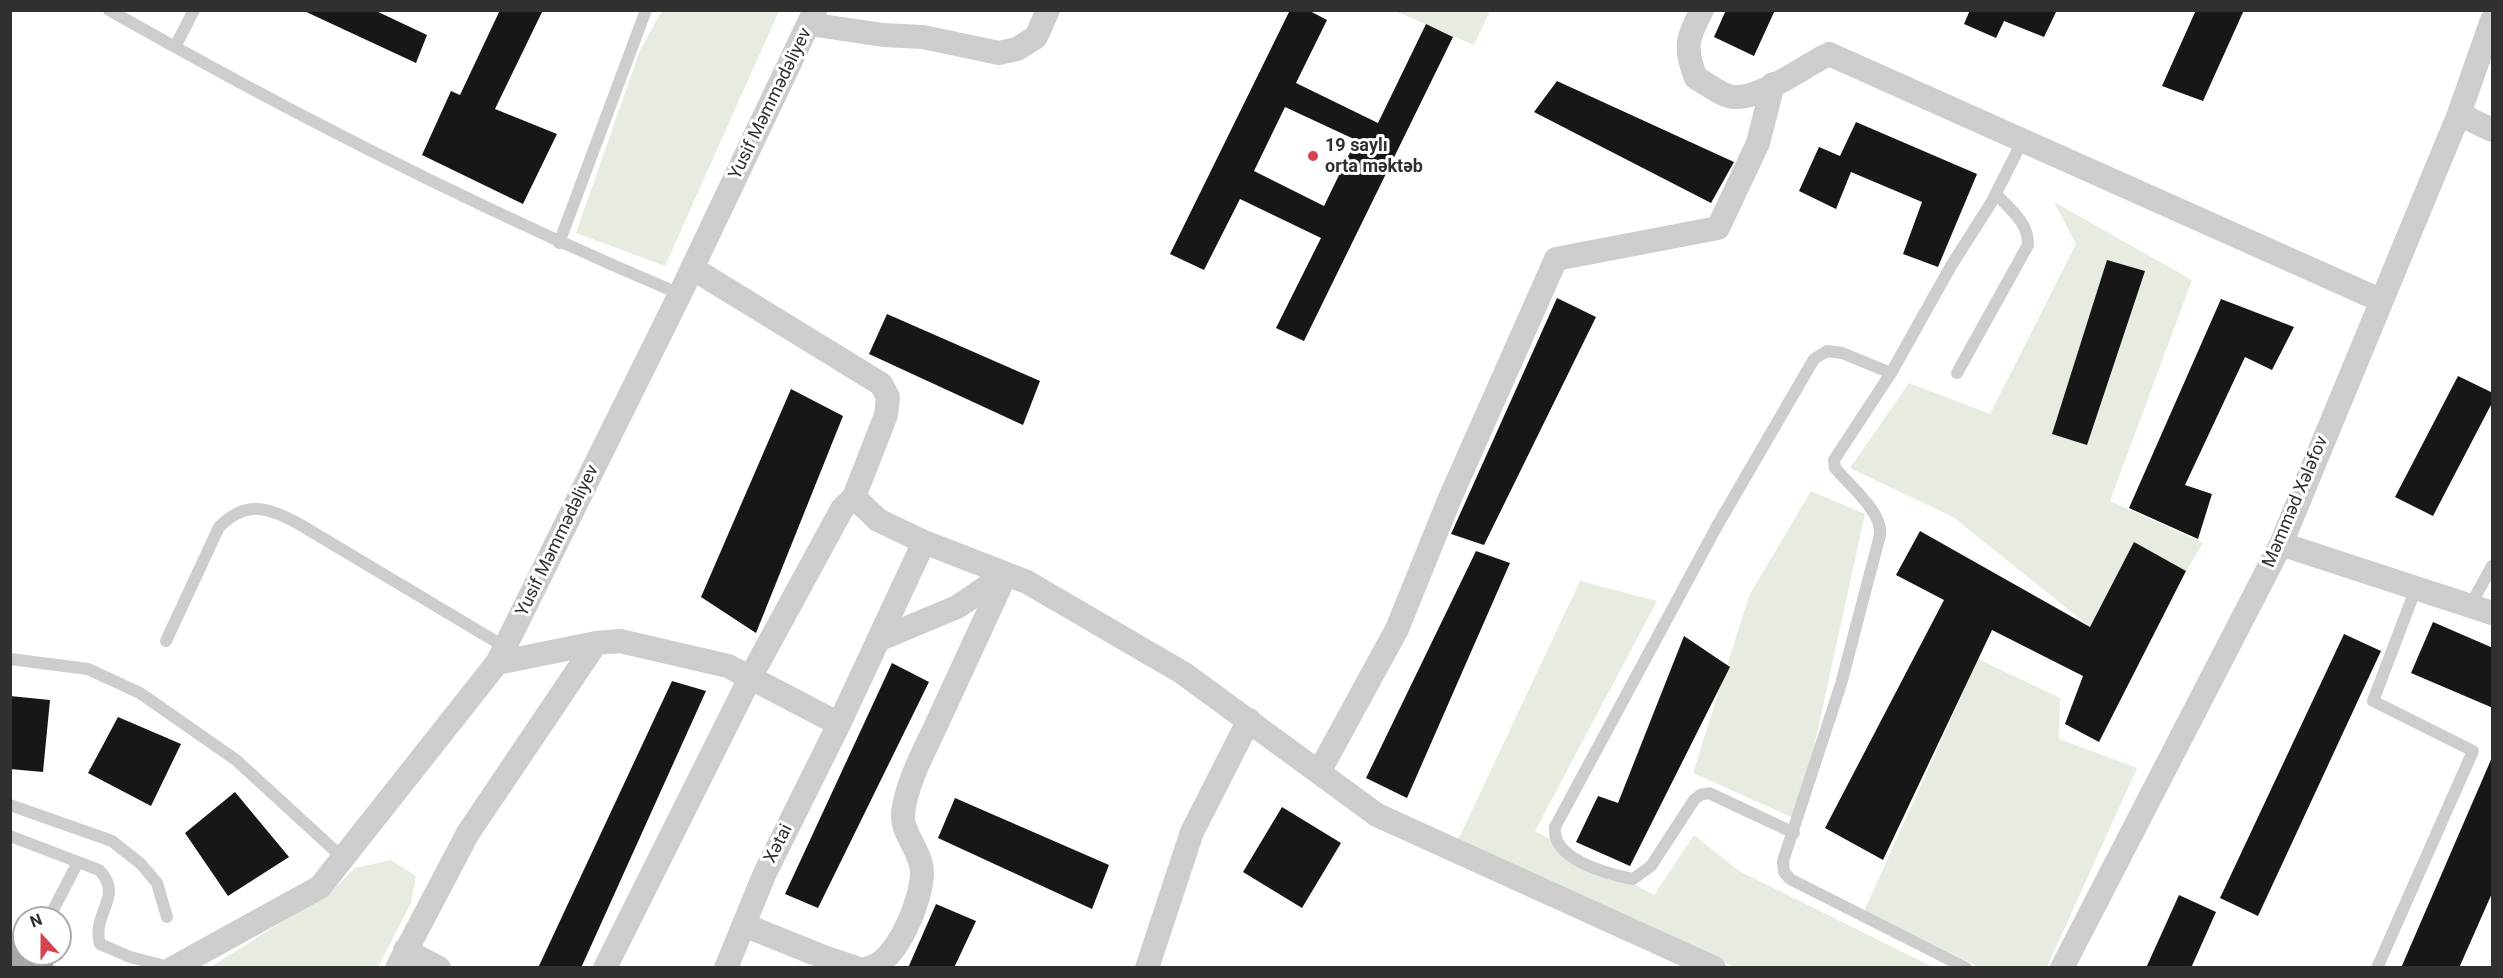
<!DOCTYPE html>
<meta charset="utf-8">
<style>
body{margin:0}
#map{position:relative;width:2503px;height:978px;overflow:hidden;background:#fff;font-family:Roboto,sans-serif}
canvas{display:block}
.frame{position:absolute;inset:0;border:12px solid #303030;pointer-events:none}
.north{position:absolute;left:12px;top:906px;width:60px;height:60px;box-sizing:border-box;background:#fff;border:2px solid #acacac;border-radius:50%;rotate:339deg;font-size:16px;font-weight:700;line-height:24px;text-align:center;color:#303030}
.north::after{content:'';display:block;margin:auto;width:21px;height:27px;background:#d6434f;clip-path:polygon(50% 0,100% 100%,50% 72%,0 100%)}
</style>
<div id="map">
<canvas width="2503" height="978"></canvas>
<div class="frame"></div>
<div class="north">N</div>
</div>
<script>
const ctx = document.querySelector('canvas').getContext('2d');
ctx.lineJoin = 'round';
function fillPath(path, color) { ctx.fillStyle = color; ctx.fill(path, 'evenodd'); }
function trace(path, color, width, dash) { ctx.strokeStyle = color; ctx.lineWidth = width; ctx.lineCap = dash ? 'butt' : 'round'; ctx.setLineDash(dash || []); ctx.stroke(path); }
function drawText(font, color, halo, rows, align = 'center') {
  ctx.font = font + ' Roboto,sans-serif'; ctx.lineWidth = 6; ctx.setLineDash([]); ctx.textBaseline = 'middle'; ctx.strokeStyle = halo; ctx.fillStyle = color; for (const [text, x, y, turn = 0] of rows) {
    ctx.save(); ctx.translate(x, y); ctx.rotate((+turn || 0) * Math.PI / 180); ctx.textAlign = isNaN(turn) ? turn : align; if (halo) ctx.strokeText(text, 0, 0); ctx.fillText(text, 0, 0); ctx.restore();
  }
}
const green = new Path2D(`
 M662,11H779L665,266L576,233L640,50Z
 M1395,11H1490L1474,45Z
 M2054,202L2192,280L2110,501L2203,543L2186,571L2134,543L2090,627L1953,517L1850,468L1909,383L1990,414L2076,244Z
 M1811,491L1865,514L1798,820L1693,773L1749,596Z
 M1580,581L1657,601L1535,831L1654,895L1694,835L1739,871L1933,967H1734L1458,840Z
 M1978,659L2060,698L2059,739L2137,768L2047,967H1979L1864,911Z
 M391,860L416,876L411,903L378,967L209,968L334,889L355,868Z`);
const building = new Path2D(`
 M302,10H374L427,35L416,63Z
 M500,10H543L495,109L557,134L523,204L422,155L451,91L460,95Z
 M1290,10H1308L1327,20L1296,83L1378,123L1426,24L1453,37L1304,341L1276,328L1321,238L1240,199L1204,270L1170,254ZM1285,107L1356,140L1324,206L1254,171Z
 M1726,10H1775L1754,56L1714,37Z
 M1970,10H2057L2044,37L2004,21L1996,38L1964,24Z
 M2196,10H2244L2203,101L2162,86Z
 M1557,81L1734,162L1711,203L1534,112Z
 M1856,122L1977,174L1938,267L1903,254L1922,202L1851,172L1836,209L1799,191L1819,147L1840,156Z
 M2107,260L2145,271L2087,445L2052,434Z
 M1557,298L1596,317L1484,545L1451,534Z
 M2221,299L2294,327L2272,370L2245,357L2185,485L2212,494L2198,539L2129,508Z
 M887,314L1040,381L1023,425L869,354Z
 M2458,376L2493,393V401L2433,516L2395,497Z
 M791,389L843,416L756,633L701,597Z
 M1920,531L2090,627L2134,542L2186,571L2099,742L2065,724L2083,676L1992,630L1883,860L1825,828L1944,600L1896,575Z
 M1476,551L1510,563L1407,798L1366,778Z
 M2433,622L2493,648V708L2411,673Z
 M2344,634L2381,651L2258,916L2220,898Z
 M1684,636L1730,667L1630,866L1576,842L1598,796L1618,803Z
 M892,663L929,682L818,908L785,894Z
 M672,681L706,691L581,968H538Z
 M10,696L50,700L43,772L10,769Z
 M118,717L181,744L151,806L88,773Z
 M2493,755V891L2459,968H2401Z
 M235,792L289,857L228,896L185,833Z
 M955,798L1109,865L1092,909L938,838Z
 M1282,807L1341,843L1302,908L1243,872Z
 M2179,895L2216,912L2191,968H2146Z
 M936,904L976,921L954,968H908Z`);
const lane = new Path2D(`
 M109,10L175,47
 M194,10L175,47C339,138 507,221 680,294
 M559,243L646,10
 M1957,373L2028,245C2029,223 2010,209 1996,194
 M2470,606L2492,566
 M166,641L219,527C246,500 268,507 299,524L505,647
 M10,659L88,669L140,693L236,760L343,858
 M10,805L112,841L141,864L157,883L167,917
 M1794,833L1709,793L1700,795L1694,800L1651,866L1633,879C1607,874 1551,859 1555,827L1717,526L1814,359L1827,351L1842,353L1891,373
 M10,836L99,870C125,896 91,913 100,944L130,957L173,968
 M49,918L78,862
 M1966,968L1790,879L1784,872L1783,861L1841,684L1880,535C1883,512 1849,485 1835,468L1834,460L1891,373L1951,266L1991,203L2023,140
 M2377,968L2473,751L2373,701L2416,588`);
const street = new Path2D(`
 M1702,10C1687,38 1684,48 1696,78C1706,83 1722,96 1734,97C1761,99 1804,66 1829,54L2380,300
 M809,24L883,35L923,37L999,53L1017,49L1036,37L1048,10
 M2459,114L2492,130
 M692,268L881,384L888,397L886,415L854,497L878,520L924,542L1027,582L1183,673L1377,815L1714,968
 M2281,544L2492,613
 M878,640L957,607L1006,574
 M497,663L596,643L620,641L728,666L839,724
 M1319,772L1397,629L1450,498L1556,259L1718,228L1758,143L1773,84
 M744,925L826,958L856,968
 M405,950L439,968
 M173,968L320,887L497,663L680,294L815,10
 M397,968L468,833L596,643
 M605,968L750,678L842,509L854,497
 M726,968L765,873L839,724L924,542
 M868,968C897,963 922,899 922,873C922,851 901,834 903,813C907,780 926,748 939,719C961,671 984,622 1006,574
 M1147,968L1192,832L1249,720
 M2062,968L2281,544L2459,114L2492,20`);
const primary = new Path2D(`
 M10,954L28,960L37,968`);
const markers = [
 [1313,156,6,"#d6434f"]
];
const streetNames = [
 ["Yusif Məmmədəliyev",771,104,-64],
 ["Məmməd Xələfov",2296,502,-67],
 ["Yusif Məmmədəliyev",558,541,-64],
 ["Xətai",779,844,-63]
];
const poiNames = [
 ["19 saylı",1325,146],
 ["orta məktəb",1325,167]
];
fillPath(green, '#e6ecdf');
fillPath(building, '#171717');
trace(lane, '#cdcdcd', 12);
trace(street, '#cdcdcd', 24);
trace(primary, '#a8a8a8', 33);
for (const [x, y, r, color] of markers) { const dot = new Path2D(); dot.arc(x, y, r, 0, 2 * Math.PI); ctx.fillStyle = color; ctx.fill(dot); trace(dot, '#fff', 2); }
drawText('18px', '#303030', '#fff', streetNames);
drawText('bold 18px', '#303030', '#fff', poiNames, 'left');
</script>
